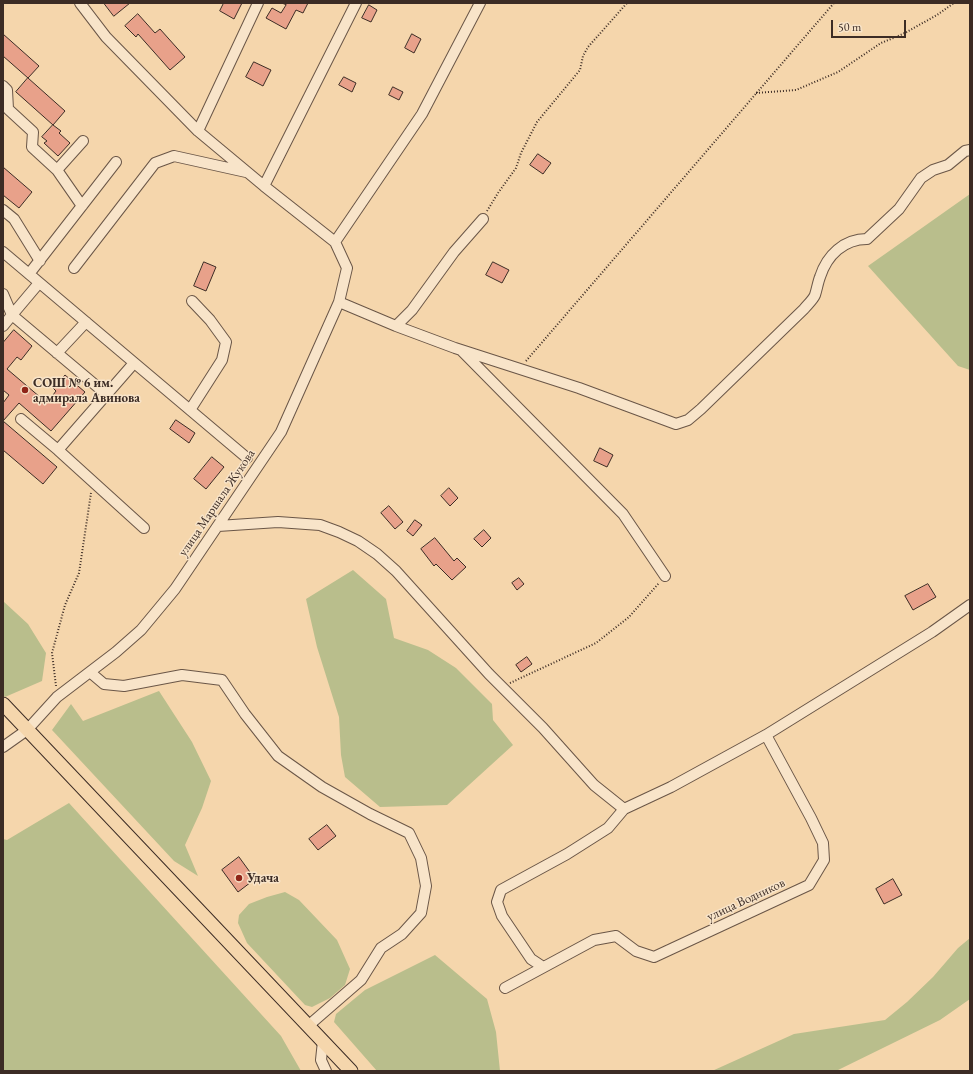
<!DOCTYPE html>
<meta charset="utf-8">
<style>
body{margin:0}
#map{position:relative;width:973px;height:1074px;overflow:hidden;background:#f5d6ac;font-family:"EB Garamond",serif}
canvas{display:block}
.frame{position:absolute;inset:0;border:4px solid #3c2c25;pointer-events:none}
.scale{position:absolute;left:831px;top:20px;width:75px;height:18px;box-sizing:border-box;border:2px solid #3c2c25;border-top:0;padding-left:5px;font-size:12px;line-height:14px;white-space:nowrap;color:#3c2c25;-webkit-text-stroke:3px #f8e4c9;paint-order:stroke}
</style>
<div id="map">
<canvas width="973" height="1074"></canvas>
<div class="frame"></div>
<div class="scale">50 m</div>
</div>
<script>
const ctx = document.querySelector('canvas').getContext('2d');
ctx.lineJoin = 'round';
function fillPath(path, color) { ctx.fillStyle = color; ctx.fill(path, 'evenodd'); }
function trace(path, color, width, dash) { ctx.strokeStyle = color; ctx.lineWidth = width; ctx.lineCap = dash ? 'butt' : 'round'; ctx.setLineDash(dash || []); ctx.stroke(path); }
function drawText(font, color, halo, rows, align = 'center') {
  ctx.font = font + ' "EB Garamond",serif'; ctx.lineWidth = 3; ctx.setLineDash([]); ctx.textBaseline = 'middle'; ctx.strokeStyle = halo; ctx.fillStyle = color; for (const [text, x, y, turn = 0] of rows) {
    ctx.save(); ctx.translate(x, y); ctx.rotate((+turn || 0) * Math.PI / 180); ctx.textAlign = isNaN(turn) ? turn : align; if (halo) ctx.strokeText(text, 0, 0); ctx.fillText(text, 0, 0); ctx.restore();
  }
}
const green = new Path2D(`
 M970,194V370L958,366L868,266Z
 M353,570L386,599L394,638L428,650L456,668L492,704L493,720L513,745L447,805L380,807L345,777L341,755L339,717L317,647L306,599Z
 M3,601L28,624L46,653L42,681L5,697L3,694Z
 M159,691L192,742L211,781L202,808L185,845L198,876L174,861L52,730L71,704L83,721Z
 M69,803L281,1036L301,1071H3V839L7,840Z
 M285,892L299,900L337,940L350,969L345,985L330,998L312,1007L305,1005L247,943L238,923L239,915L249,904L267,897Z
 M970,938V999L940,1020L836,1071H712L794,1034L885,1020L907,1002L933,977L958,948Z
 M435,955L487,999L496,1032L500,1071H377L334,1022L336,1014L365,990Z`);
const building = new Path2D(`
 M104,3H130L114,16Z
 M224,3H242L234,19L220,11Z
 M282,3H308L303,13L296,10L286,29L266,18L272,8L281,13L286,5Z
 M369,5L377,10L371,22L362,18Z
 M138,14L155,33L160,29L185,57L170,70L138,34L136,37L125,26Z
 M3,34L39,66L28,78L3,56Z
 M412,34L421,39L414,53L405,48Z
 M254,62L271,70L263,86L246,77Z
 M344,77L356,83L352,92L339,85Z
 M28,78L65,111L53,125L16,92Z
 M393,87L403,92L399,100L389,95Z
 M53,125L61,131L59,133L70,143L58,156L44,143L47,141L42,137Z
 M538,154L551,163L543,174L530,165Z
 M3,167L32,192L19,208L3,195Z
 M204,262L216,267L206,291L194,286Z
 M493,262L509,270L502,283L486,275Z
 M14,330L32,346L21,360L17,357L7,369L47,403L56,391L53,388L65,375L85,392L51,431L19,403L3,421L57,467L43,484L3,450V403L9,395L3,390V343Z
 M176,420L195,433L189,443L170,429Z
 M600,448L613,455L607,467L594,461Z
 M212,457L224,467L206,489L194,479Z
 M449,488L458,498L450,506L441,496Z
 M389,506L403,522L395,529L381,513Z
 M415,520L422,525L413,536L407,531Z
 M484,530L491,538L482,547L474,539Z
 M435,538L454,561L457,558L466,567L452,580L436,564L434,566L421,549Z
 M519,578L524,584L517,590L512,583Z
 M928,584L936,597L913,610L905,596Z
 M527,657L532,664L521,672L516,665Z
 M327,825L336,836L318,850L309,839Z
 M239,857L255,879L238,892L222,870Z
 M893,879L902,895L884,904L876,889Z`);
const path = new Path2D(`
 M756,93L796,90L838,72L881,43L903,34L937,15L954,3
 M487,211L498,193L516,168L521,153L537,122L580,70L583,56L588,47L627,3
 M526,361L834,3
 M510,683L596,643L629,617L659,583
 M56,686L52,653L65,605L79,573L91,493`);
const minor = new Path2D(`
 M3,86L7,90L8,109L33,132L32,147L57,170L82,206
 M198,131L258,3
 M57,170L83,141
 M264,186L356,3
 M3,210L14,219L40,261
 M335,242L422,114L480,3
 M3,252L247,458
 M74,268L155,163L174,156L246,172
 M29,274L116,162
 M39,283L12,315L106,394
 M3,294L12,315L3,326
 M339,302L396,326L455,348L579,388L676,424L688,420L701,409L804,309C807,305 813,300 815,295C817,289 818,282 820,277C827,255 844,239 867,239L899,209L921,178L933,170L948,165L965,151L970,150
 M396,326L412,310L454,252L483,219
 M462,351L623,514L665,576
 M57,353L86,322
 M190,410L222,360L226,342L210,320L192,301
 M21,419L58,450L144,528
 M58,450L134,363
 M218,526L278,522L320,525L339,532L358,541L377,554L396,571L489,674L543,728L594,785L624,809
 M91,673L104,684L124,686L182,675L222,680L245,714L278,756L322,787L370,814L409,833L421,858L426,886L421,913L402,934L381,948L361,980L308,1026
 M3,747L27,730L57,697L116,652L141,630L175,589L281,432L339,302L347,268L335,242L264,186L198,131L106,37L80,3
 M543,967L531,959L502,916L497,902L501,890L567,854L608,828L624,809L671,787L766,735L932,632L970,605
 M505,988L594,940L616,936L636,951L654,957L809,885L824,860L823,843L811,818L766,735
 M323,1041L321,1060L326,1071`);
const major = new Path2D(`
 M3,704L351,1071`);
const markers = [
 [25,390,4,"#8f2418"],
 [239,878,4,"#8f2418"]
];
const poiNames = [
 ["СОШ № 6 им.",33,383],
 ["адмирала Авинова",33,398],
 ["Удача",247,878]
];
const streetNames = [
 ["улица Маршала Жукова",217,503,-56],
 ["улица Водников",746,900,-25]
];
fillPath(green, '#b9be8c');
fillPath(building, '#e8a18a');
trace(building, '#3c2c25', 1);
trace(minor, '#6a5647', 12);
trace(major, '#3c2c25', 15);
trace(path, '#3c2c25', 2, [1, 2]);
trace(minor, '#f8e4c9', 10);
trace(major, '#f5d6ac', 13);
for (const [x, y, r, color] of markers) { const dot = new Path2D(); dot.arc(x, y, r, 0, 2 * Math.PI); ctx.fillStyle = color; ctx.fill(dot); trace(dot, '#f8e4c9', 1.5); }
drawText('bold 13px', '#3c2c25', '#f8e4c9', poiNames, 'left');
drawText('13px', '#3c2c25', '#f8e4c9', streetNames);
</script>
